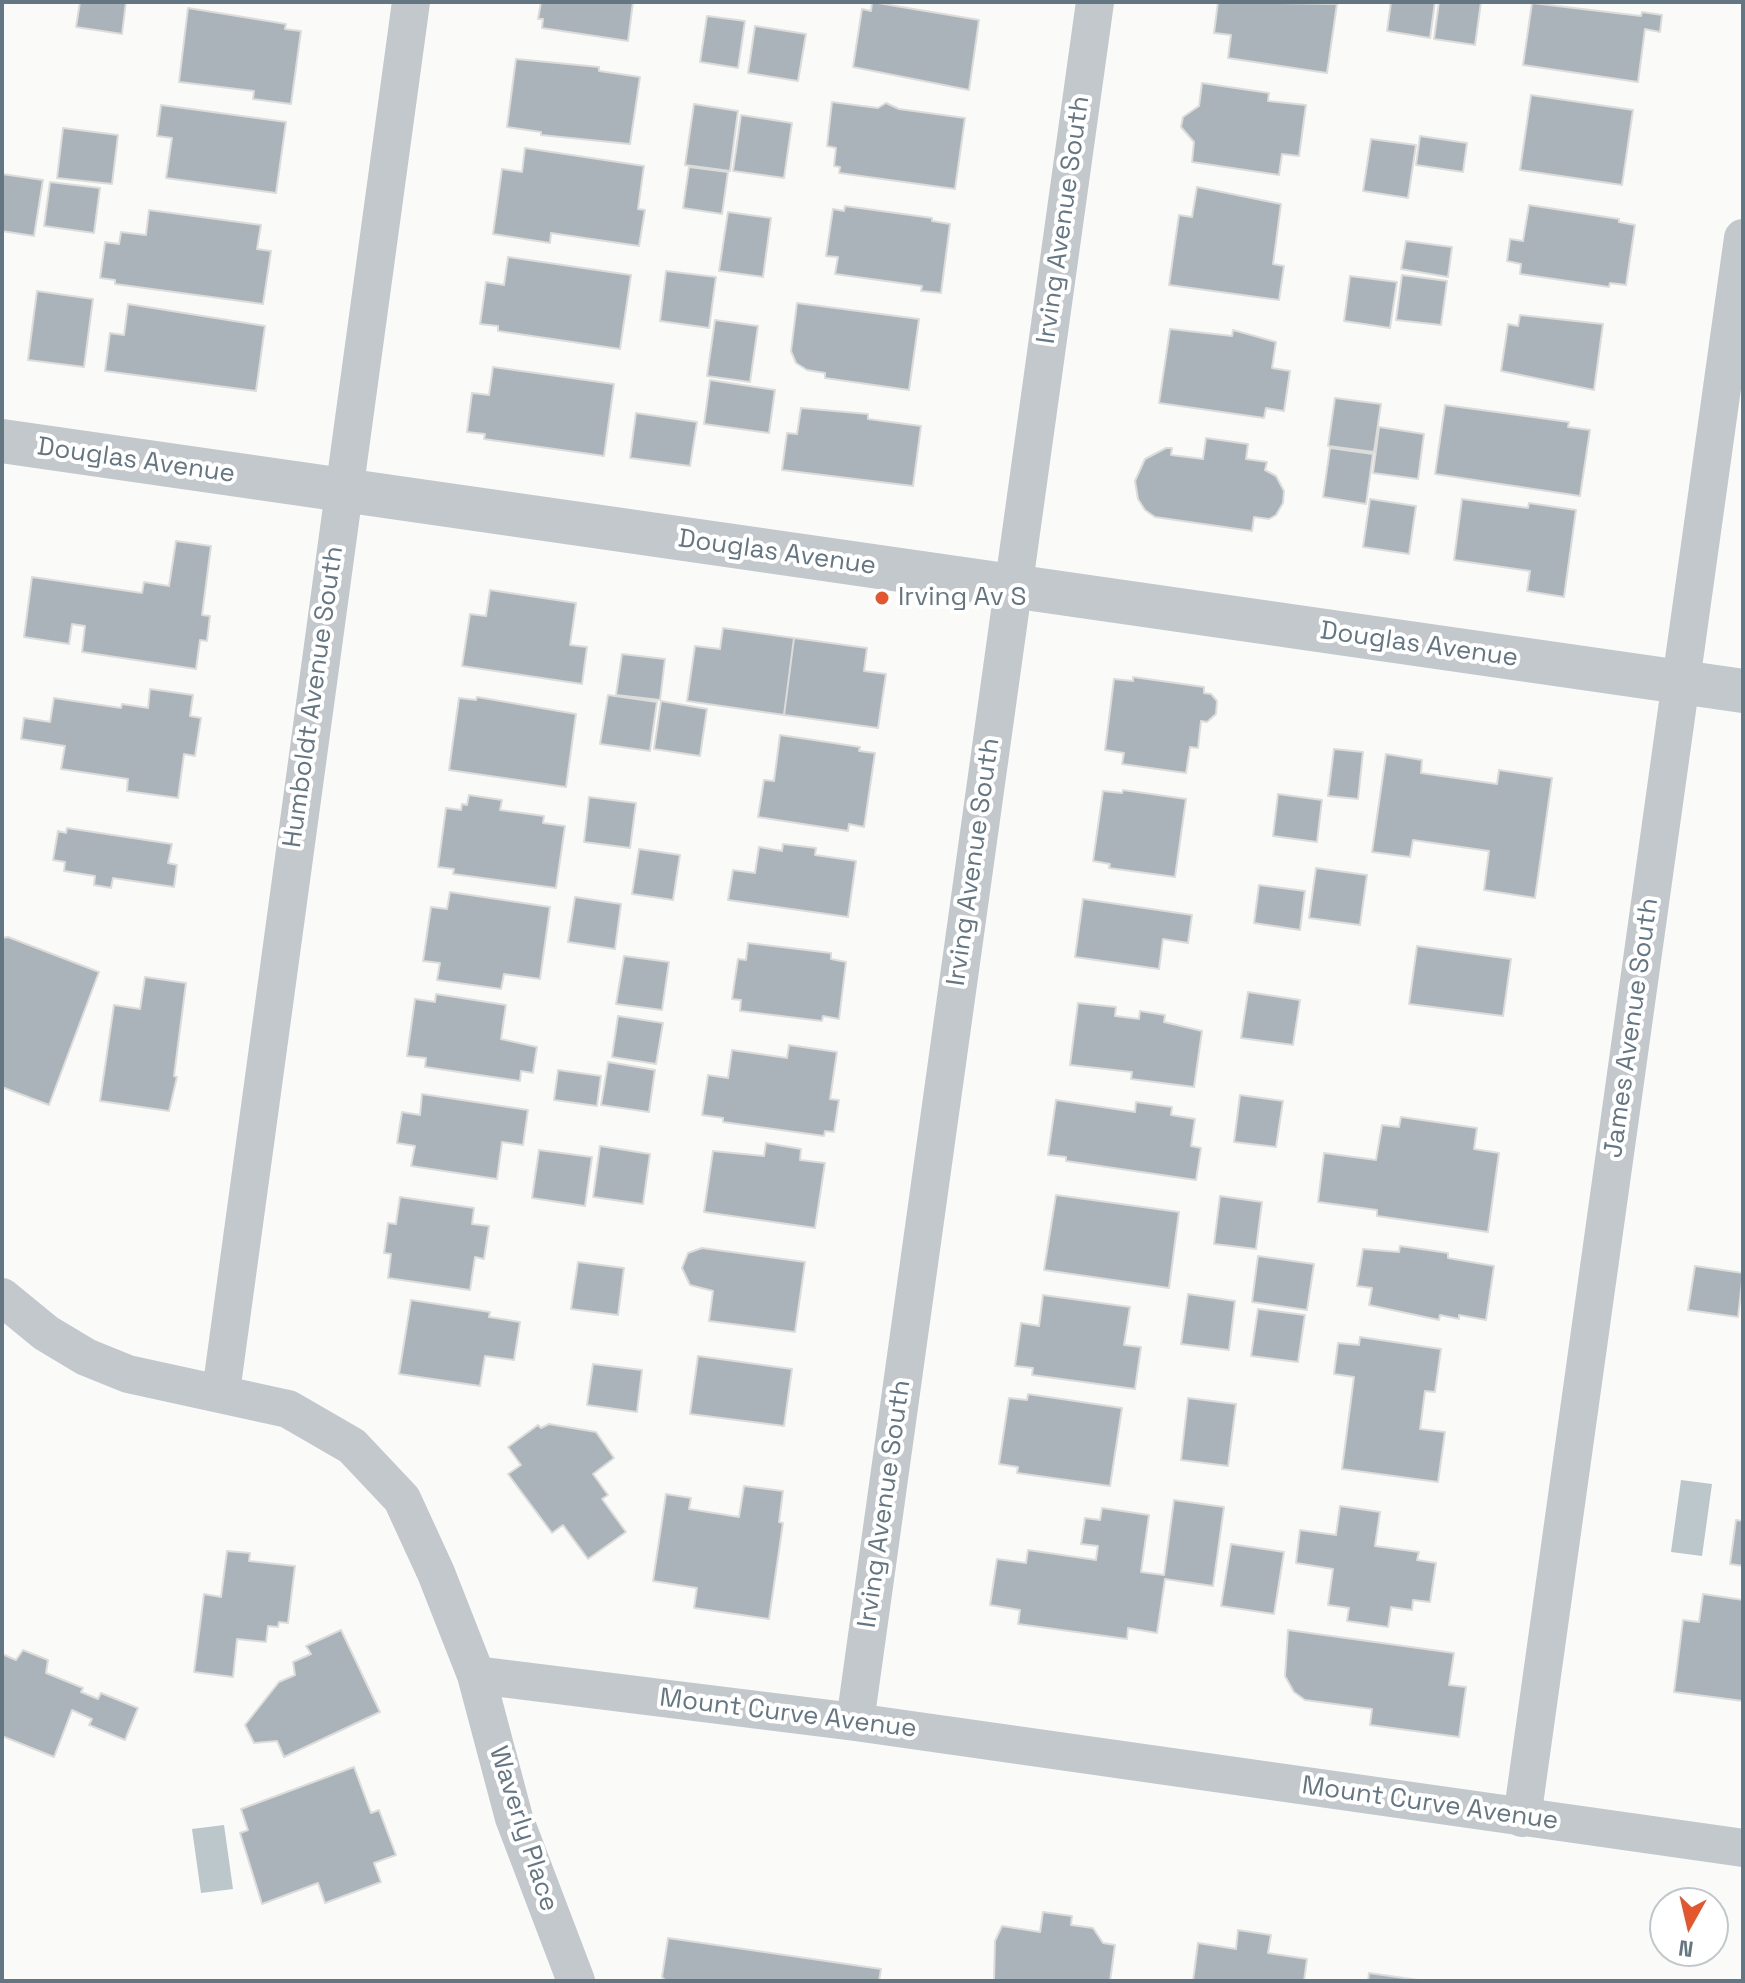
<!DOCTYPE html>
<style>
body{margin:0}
#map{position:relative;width:1745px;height:1983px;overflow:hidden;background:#fafaf8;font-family:"Space Grotesk",sans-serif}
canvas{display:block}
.frame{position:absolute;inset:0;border:4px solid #657683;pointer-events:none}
.north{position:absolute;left:1649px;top:1887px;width:80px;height:80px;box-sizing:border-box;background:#fff;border:2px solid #c1c8cd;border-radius:50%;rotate:188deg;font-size:22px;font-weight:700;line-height:32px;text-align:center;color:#657683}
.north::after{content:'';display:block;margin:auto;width:28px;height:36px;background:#e4572e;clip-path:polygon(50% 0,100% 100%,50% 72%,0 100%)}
</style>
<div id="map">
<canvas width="1745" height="1983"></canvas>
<div class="frame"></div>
<div class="north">N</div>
</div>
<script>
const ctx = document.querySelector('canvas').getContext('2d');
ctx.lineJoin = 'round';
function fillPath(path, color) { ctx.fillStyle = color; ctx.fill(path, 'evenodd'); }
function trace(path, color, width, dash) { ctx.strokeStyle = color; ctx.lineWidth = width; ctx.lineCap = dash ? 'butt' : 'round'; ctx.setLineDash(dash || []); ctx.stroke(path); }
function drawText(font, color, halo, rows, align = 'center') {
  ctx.font = font + ' "Space Grotesk",sans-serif'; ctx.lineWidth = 8; ctx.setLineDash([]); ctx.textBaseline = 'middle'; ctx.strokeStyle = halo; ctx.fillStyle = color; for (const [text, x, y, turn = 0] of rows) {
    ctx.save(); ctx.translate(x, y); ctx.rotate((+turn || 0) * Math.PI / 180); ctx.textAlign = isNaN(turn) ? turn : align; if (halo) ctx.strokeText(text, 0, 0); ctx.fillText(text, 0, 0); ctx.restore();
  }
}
const water = new Path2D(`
 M1681,1480L1712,1484L1702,1556L1671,1552Z
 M224,1825L233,1889L201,1893L192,1829Z`);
const building = new Path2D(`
 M80,2H126L122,34L76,27Z
 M541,2H633L628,41L542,28L543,19H538Z
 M872,2L979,20L969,90L853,67L862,9L871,11Z
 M1218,2L1337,4L1327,73L1228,58L1231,35L1214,33Z
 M1391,2H1435L1430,38L1387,31Z
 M1439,2H1481L1475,45L1434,39Z
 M1532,3L1641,16L1642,12L1662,15L1660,32L1645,29L1638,82L1523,65Z
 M188,8L286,24L285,29L301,31L291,104L253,99L254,91L179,82Z
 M707,16L745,21L738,68L700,62Z
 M755,26L806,34L798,81L748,73Z
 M516,59L599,67V71L640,77L630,144L541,135V132L507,127Z
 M1202,83L1269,93L1268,101L1306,105L1299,156L1282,154L1279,175L1192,162L1194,142L1181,127L1183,117L1199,106Z
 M1531,95L1633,110L1622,185L1520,170Z
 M832,102L878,108L886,103L899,109L965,118L955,189L839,173L840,167L834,166L836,148L827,146Z
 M694,104L738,111L730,171L685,165Z
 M161,105L286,122L276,193L166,178L172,138L157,136Z
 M741,115L792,123L784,178L733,171Z
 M63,128L118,135L112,184L57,178Z
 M1420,136L1467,143L1463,172L1416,165Z
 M1371,139L1416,145L1408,198L1363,191Z
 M525,148L644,166L638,209L645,210L639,246L551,233L550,243L493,234L502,169L522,172Z
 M689,167L728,172L722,214L683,208Z
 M2,174L43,180L34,236L2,231Z
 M50,182L100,188L94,233L44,226Z
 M1197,187L1281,204L1273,264L1284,266L1279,300L1169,285L1179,215L1192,217Z
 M1529,205L1619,219V222L1635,225L1626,285L1610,283L1609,287L1520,274L1521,264L1507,261L1510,239L1523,241Z
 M845,206L932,218V221L950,224L941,293L921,291L922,286L835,274L838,257L826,256L833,209L844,211Z
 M149,210L261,225L257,249L271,251L263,304L115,284V280L100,278L105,242L119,244L121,232L146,235Z
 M728,212L771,218L763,277L719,271Z
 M1406,241L1452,247L1448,277L1401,269Z
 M508,257L631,275L620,349L498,331V326L480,324L486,282L504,285Z
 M666,271L716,277L709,328L660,321Z
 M1402,275L1447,281L1441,325L1396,320Z
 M1350,276L1397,282L1390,328L1344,321Z
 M37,291L93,299L84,367L28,360Z
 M797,303L919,319L909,390L825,378V373L807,370L796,363L791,351Z
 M128,304L265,326L256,391L105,371L110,333L124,335Z
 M1520,315L1603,324L1594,390L1501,371L1508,324L1518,326Z
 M715,320L758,326L750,382L707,376Z
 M1170,329L1232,336L1233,330L1276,342L1272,368L1290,371L1284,411L1266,408L1264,418L1159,403Z
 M493,367L614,384L604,456L484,439L485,434L467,432L472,393L489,395Z
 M710,380L775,390L769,433L704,424Z
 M1335,398L1381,404L1374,452L1328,446Z
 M1445,405L1569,422L1568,427L1590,430L1580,496L1435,474Z
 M801,408L868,414V419L921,426L913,486L782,470L787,433L797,434Z
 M636,413L697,422L690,466L630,458Z
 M1379,427L1424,434L1418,479L1373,473Z
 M1206,438L1248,444L1246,459L1267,462L1265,470L1276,476L1284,491L1283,503L1276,515L1269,519L1254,517L1252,531L1155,517L1145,510L1138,499L1135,481L1145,459L1166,448H1172L1171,455L1203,459Z
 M1330,448L1373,454L1366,504L1323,497Z
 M1370,499L1416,506L1409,554L1363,547Z
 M1462,499L1528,508L1529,503L1576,510L1564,597L1527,591L1530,571L1454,560Z
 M176,541L211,546L202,615L210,616L207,641L200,640L196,669L82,652L85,626L72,624L69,644L24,637L32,577L142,593L144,582L169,586Z
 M490,590L576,603L570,645L587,647L582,684L462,666L470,614L486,616Z
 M723,628L794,638L784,715L687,701L695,646L720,649Z
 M794,638L867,648L864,671L886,674L878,728L784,715Z
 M622,654L665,659L660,700L616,695Z
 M1133,677L1204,687V693L1211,694L1217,701L1216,714L1207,722L1201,721L1198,748L1190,747L1186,773L1122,764L1124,753L1105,750L1114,679L1133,681Z
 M150,689L193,695L190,716L201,718L195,756L184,754L178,798L127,791L128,779L61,769L65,746L21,739L24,718L50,722L54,698L121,708L122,704L148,708Z
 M608,695L657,702L650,751L600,744Z
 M477,697L576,714L566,787L449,770L459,698L476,700Z
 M661,701L707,709L700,756L654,749Z
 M780,735L860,747L859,751L875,753L864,827L849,824L848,831L758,817L764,780L774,781Z
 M1334,749L1363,752L1358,799L1328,796Z
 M1386,754L1422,760L1421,773L1497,784L1499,770L1552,778L1535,898L1484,890L1489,851L1413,840L1410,857L1372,852Z
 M1123,790L1186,799L1175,877L1109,868L1110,864L1093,861L1103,791L1122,793Z
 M1278,794L1322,800L1317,842L1273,836Z
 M469,795L502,800L500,810L544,816L543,823L565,826L556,888L453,874L454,869L438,867L446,808L461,810L462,804L467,805Z
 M589,797L636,803L630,848L584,842Z
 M67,828L172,844L168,863L177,865L174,887L113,878L111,888L94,885L95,876L64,871L65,862L53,860L58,831L66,833Z
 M783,844L816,848L815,855L856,861L848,917L728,900L733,870L755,873L759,847L782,851Z
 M639,849L680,855L673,900L632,894Z
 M1316,868L1367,875L1360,925L1309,918Z
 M1259,885L1305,891L1300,930L1254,923Z
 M450,892L550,907L540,979L504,974L501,989L437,980L440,963L423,961L431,907L447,909Z
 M575,897L621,904L615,949L568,942Z
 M1083,899L1192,915L1188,943L1163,939L1159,969L1075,957Z
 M8,937L99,972L49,1105L2,1087V938Z
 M748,943L831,953V959L846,962L839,1019L823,1016L822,1021L740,1011L741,1000L732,999L738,959L746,960Z
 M1417,946L1511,959L1503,1016L1409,1004Z
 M624,956L669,962L662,1010L616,1004Z
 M145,977L186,983L174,1076L177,1077L169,1111L100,1101L114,1005L140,1009Z
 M1248,992L1300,1000L1293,1045L1241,1038Z
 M436,994L506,1005L501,1039L537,1047L533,1073L521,1071L520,1081L425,1067L426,1058L407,1056L415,999L435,1002Z
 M1078,1003L1116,1007L1115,1016L1139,1019L1140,1011L1165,1015L1164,1022L1202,1031L1194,1087L1131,1079L1132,1072L1070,1065Z
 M618,1016L663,1023L656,1064L612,1057Z
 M789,1045L837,1052L830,1099L839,1100L834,1132L825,1131L824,1136L723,1122V1118L702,1115L708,1075L728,1078L732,1050L787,1058Z
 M608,1062L655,1070L649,1112L601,1105Z
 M558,1070L601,1076L597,1106L554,1100Z
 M422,1094L528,1110L523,1145L502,1142L497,1179L411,1166L415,1146L397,1143L402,1112L420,1115Z
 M1240,1095L1283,1101L1276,1147L1234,1142Z
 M1056,1100L1135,1112L1136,1102L1172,1107L1171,1115L1195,1119L1191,1146L1201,1148L1196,1180L1066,1161V1157L1048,1155Z
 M1401,1117L1477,1128L1474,1149L1499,1153L1488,1232L1377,1216V1210L1318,1202L1324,1153L1376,1160L1382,1125L1399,1127Z
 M766,1143L801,1149L800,1160L825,1163L815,1228L704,1212L713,1151L764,1156Z
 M600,1146L650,1154L643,1204L593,1197Z
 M539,1150L592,1157L585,1206L532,1198Z
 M1056,1195L1179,1212L1169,1288L1044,1270Z
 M1220,1196L1262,1202L1256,1249L1214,1244Z
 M400,1197L474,1208L472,1224L489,1226L484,1259L475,1257L470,1290L388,1278L391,1254L384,1253L388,1223L396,1224Z
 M1400,1246L1448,1253V1258L1494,1266L1486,1320L1459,1315V1319L1440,1315L1439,1320L1369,1305L1372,1288L1357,1286L1363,1249L1399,1252Z
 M702,1248L805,1262L795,1332L709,1321L713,1291L690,1285L682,1268L688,1253Z
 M1258,1256L1314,1264L1307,1310L1252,1302Z
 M578,1262L624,1268L618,1315L571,1309Z
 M1695,1266L1743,1273L1738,1317L1688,1310Z
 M1188,1294L1235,1301L1229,1350L1181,1344Z
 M1043,1295L1130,1307L1124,1345L1141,1347L1135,1389L1032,1375L1033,1368L1015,1366L1021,1323L1039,1326Z
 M411,1300L490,1312L489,1317L520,1322L514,1360L485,1356L480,1386L399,1374Z
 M1258,1309L1305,1315L1298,1362L1251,1356Z
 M1360,1337L1441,1349L1435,1392L1425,1391L1420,1429L1445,1432L1438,1482L1342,1469L1354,1377L1334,1374L1338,1343L1359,1345Z
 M698,1356L792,1369L784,1426L690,1414Z
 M593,1364L642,1370L637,1412L587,1405Z
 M1028,1394L1122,1408L1110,1486L1017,1473L1018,1467L999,1464L1009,1398L1027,1400Z
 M1188,1398L1236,1404L1228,1466L1181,1460Z
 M549,1424L596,1432L614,1458L593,1474L608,1495L602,1499L626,1532L588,1559L563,1525L552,1533L508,1474L521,1465L508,1447L538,1425L541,1428Z
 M744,1486L783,1491L779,1522L783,1523L769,1619L694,1608L697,1588L653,1581L666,1494L691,1498L689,1509L739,1517Z
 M1174,1500L1224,1507L1213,1586L1165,1579L1157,1633L1128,1628L1127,1639L1018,1624L1020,1610L990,1605L997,1559L1026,1563L1028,1550L1096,1560L1098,1546L1081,1544L1085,1518L1100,1520L1102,1508L1149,1515L1141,1572L1164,1575Z
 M1340,1506L1380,1512L1375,1546L1419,1552L1417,1560L1436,1563L1430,1602L1413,1600L1412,1610L1391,1607L1388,1627L1347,1621L1349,1608L1328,1605L1333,1569L1296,1563L1300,1530L1336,1535Z
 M1736,1520L1743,1521V1566L1730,1564Z
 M1231,1544L1284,1552L1274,1614L1221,1606Z
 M227,1551L250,1553L249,1561L295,1566L288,1623L279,1622L278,1627L268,1626L266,1642L237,1639L233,1677L194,1672L204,1594L221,1597Z
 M1703,1594L1743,1600V1701L1674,1692L1683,1620L1699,1622Z
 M341,1630L380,1712L284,1757L277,1741L254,1743L245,1725L279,1682L295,1675L293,1662L311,1654L306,1646Z
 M1288,1630L1454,1653L1449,1685L1466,1687L1459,1737L1370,1725L1372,1709L1305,1700L1294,1692L1285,1676Z
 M23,1650L48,1660L46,1673L83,1688L81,1692L98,1699L101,1693L138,1708L125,1740L89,1725L92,1719L72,1710L54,1757L2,1736V1654L16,1660Z
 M354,1767L371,1813L379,1810L396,1855L374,1863L381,1882L325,1903L318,1883L262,1904L240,1833L248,1830L241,1809Z
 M1043,1912L1072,1916L1071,1925L1093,1928L1103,1943L1115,1945L1110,1981H994L995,1941L1002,1926L1040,1932Z
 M1238,1930L1271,1935L1268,1953L1307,1959L1304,1981H1193L1198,1943L1236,1949Z
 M668,1938L881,1969L879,1981H666L662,1977Z
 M1369,1973L1425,1981H1368Z`);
const minor = new Path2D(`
 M2,1297L46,1333L86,1357L128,1374L288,1409L352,1446L402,1499L436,1573L476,1675L514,1818L576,1981
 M221,1392L411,2
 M476,1675L855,1722L1743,1848
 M855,1722L1095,2
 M1522,1818L1743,238`);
const tertiary = new Path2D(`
 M2,441L1743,691`);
const markers = [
 [882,598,8,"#e4572e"]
];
const streetNames = [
 ["Irving Avenue South",1064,220,-82],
 ["Douglas Avenue",136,461,8],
 ["Douglas Avenue",777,553,8],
 ["Douglas Avenue",1419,645,8],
 ["Humboldt Avenue South",314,697,-82],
 ["Irving Avenue South",974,862,-82],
 ["James Avenue South",1632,1028,-82],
 ["Irving Avenue South",885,1504,-82],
 ["Mount Curve Avenue",788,1714,7],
 ["Mount Curve Avenue",1430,1804,8],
 ["Waverly Place",523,1829,72]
];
const poiNames = [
 ["Irving Av S",898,598]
];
fillPath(water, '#bbc7cb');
fillPath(building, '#aab3b9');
trace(building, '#dcdcda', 2);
trace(minor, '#c3c8cc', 38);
trace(tertiary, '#c3c8cc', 44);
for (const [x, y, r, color] of markers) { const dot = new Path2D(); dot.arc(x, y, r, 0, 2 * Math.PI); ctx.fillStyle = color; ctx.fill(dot); trace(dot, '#fff', 3); }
drawText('26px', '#657683', '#fff', streetNames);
drawText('26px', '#657683', '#fff', poiNames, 'left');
</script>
